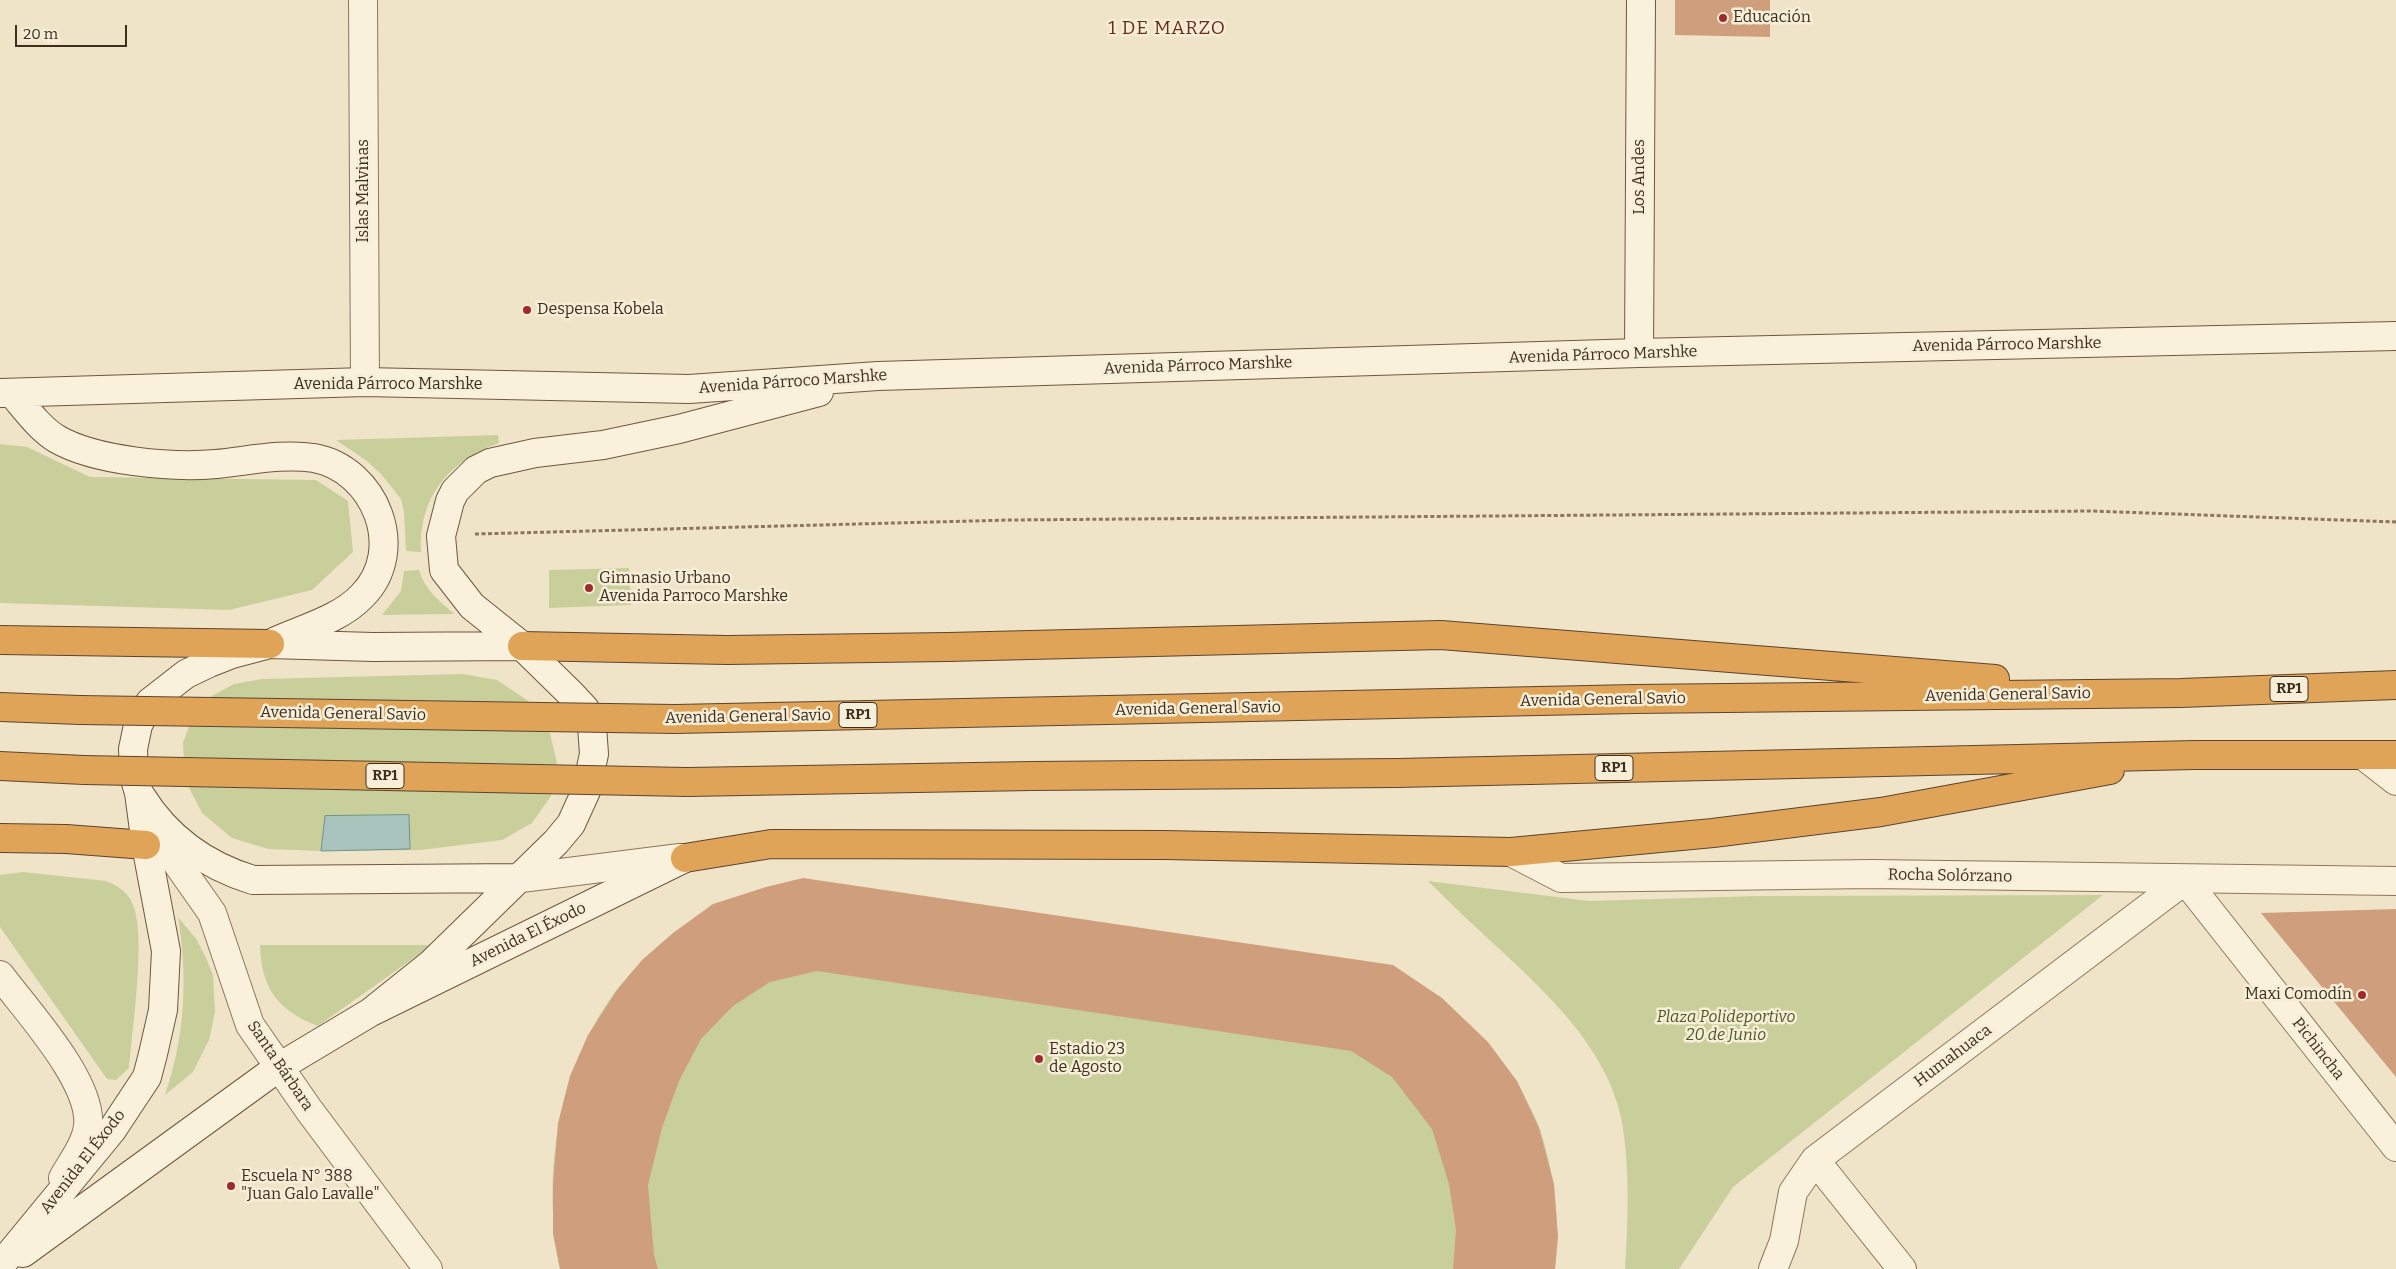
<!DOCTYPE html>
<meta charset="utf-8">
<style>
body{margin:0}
#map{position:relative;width:2396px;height:1269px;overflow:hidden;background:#f0e4c8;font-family:Bitter,serif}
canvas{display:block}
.scale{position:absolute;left:15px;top:25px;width:112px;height:22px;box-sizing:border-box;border:2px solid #3d2e20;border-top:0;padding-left:6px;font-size:15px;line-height:18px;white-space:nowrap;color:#3d2e20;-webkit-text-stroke:4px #f7eed8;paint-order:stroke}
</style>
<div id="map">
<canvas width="2396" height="1269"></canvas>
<div class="scale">20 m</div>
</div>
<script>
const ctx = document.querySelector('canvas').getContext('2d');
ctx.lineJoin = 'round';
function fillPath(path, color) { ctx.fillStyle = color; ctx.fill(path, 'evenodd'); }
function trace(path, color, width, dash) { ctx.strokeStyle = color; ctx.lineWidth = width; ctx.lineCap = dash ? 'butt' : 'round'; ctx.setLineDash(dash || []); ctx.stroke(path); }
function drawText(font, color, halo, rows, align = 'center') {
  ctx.font = font + ' Bitter,serif'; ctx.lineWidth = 5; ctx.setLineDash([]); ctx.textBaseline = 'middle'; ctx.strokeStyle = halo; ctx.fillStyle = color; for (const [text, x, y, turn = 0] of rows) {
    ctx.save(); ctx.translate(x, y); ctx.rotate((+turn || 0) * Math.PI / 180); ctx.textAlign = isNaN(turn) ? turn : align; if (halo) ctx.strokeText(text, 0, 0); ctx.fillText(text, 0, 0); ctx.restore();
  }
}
const green = new Path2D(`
 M498,435L499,443C449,461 418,497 421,552L406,551L404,513L401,499L381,474L367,461L336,440Z
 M0,444L27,447L90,477L316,480L348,501L353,552L312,590L229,610L0,603Z
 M629,568L631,605L549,608V570Z
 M419,570C424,588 440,603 455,614L382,615L401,591L404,571Z
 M462,674L497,680L527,700L549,729L557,763L551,796L532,823L502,840L421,850L321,851L268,849L232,838L202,813L185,780L183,743L192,718L210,697L234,684L262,679Z
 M23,872L106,881C118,886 127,891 132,903C147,931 132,1032 129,1068L116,1080L107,1079L0,927V875Z
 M1428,881L1589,901L1758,896L2103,895L1733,1187L1679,1269H1625C1628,1220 1630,1170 1622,1122C1608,1049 1548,994 1496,946C1473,925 1450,903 1428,881Z
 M713,904L1517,1081C1524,1096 1534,1113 1540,1129C1555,1175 1560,1221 1555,1269H560C539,1161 562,1041 642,961C663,940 690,923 713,904Z
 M178,917L197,940L207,960L213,975L215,1012L209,1040L193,1072L165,1095C185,1037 188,978 178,917Z
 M260,945H432L318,1026C278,1011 261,988 260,945Z`);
const water = new Path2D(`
 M409,815L410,849L321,851L325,816Z`);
const building = new Path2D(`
 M1675,0H1770V37L1675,35Z
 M803,878L1393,965L1442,998L1488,1042L1517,1081L1539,1128L1554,1184L1558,1237L1555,1269H1453L1456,1230L1449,1184L1432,1129L1392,1077L1351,1051L817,971L770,982L733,1006L701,1039L679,1081L662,1128L648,1185L654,1255L658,1269H560L553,1234V1185L558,1123L570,1076L588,1035L617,990L642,960L673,933L713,904L766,887Z
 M2396,909V1077L2261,913Z`);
const path = new Path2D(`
 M475,534L1010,520L2092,511L2396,522`);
const minor = new Path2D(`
 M363,0L365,382
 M147,815L160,839L212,913L250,1025L309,1110L428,1269
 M0,975C26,1010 93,1082 88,1126C86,1144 72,1162 63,1178
 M1815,1160L1902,1269
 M1773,1269L1784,1241L1793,1192L1815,1160L2185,880L2396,1147`);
const tertiary = new Path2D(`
 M2364,756L2396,781
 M1511,852L1561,878L1872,874L2396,881
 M521,878L680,858`);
const secondary = new Path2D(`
 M1639,353L1641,0
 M0,393L365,382L689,389L878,376L1639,353L2396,336
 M12,393C25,408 40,429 57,439C95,461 172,468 216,464C248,461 282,453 314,458C375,469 408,550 362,596C340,619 305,628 276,641
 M141,796C167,838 207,866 253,880L521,878
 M371,1012L431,964L556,842L571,824L586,791L594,754L592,726L585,709L572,695L522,646L472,606L444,570L441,536L450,501L455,491L476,470L490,463L535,453L603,445L679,429L819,392
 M23,1253L279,1067L371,1012L685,858
 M0,1266L112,1130L147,1077L153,1054L163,1010L166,951L146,845L139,793L134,776L133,749L138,725L150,702L186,674L209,663L232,654L270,644L373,647L522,646`);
const motorway = new Path2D(`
 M0,640L270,644
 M522,646L727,650L948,647L1441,635L1995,679
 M0,707L80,710
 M675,719L1635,699L2181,693L2396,685
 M0,766L84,770
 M687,782L1032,776L1398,773L2195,755H2396
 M0,838L66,839L146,845
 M685,858L771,844L1164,845L1511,852L1713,833L1881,812L2110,770`);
const motorwayBridge = new Path2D(`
 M80,710L675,719
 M84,770L687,782`);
const markers = [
 [1723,18,5,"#9e2a2b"],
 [527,310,5,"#9e2a2b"],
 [589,588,5,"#9e2a2b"],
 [2362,995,5,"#9e2a2b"],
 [1039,1059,5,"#9e2a2b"],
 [231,1186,5,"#9e2a2b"]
];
const shields = [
 [2289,689,38],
 [858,715,38],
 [1614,768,38],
 [385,776,38]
];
const shieldNames = [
 ["RP1",2289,689],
 ["RP1",858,715],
 ["RP1",1614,768],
 ["RP1",385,776]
];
const poiNames = [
 ["Educación",1733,18],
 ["Despensa Kobela",537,310],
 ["Gimnasio Urbano",599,579],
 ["Avenida Parroco Marshke",599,597],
 ["Maxi Comodín",2352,995,"right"],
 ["Estadio 23",1049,1050],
 ["de Agosto",1049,1068],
 ["Escuela N° 388",241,1177],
 ["\"Juan Galo Lavalle\"",241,1195]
];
const streetNames = [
 ["Los Andes",1640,177,-90],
 ["Islas Malvinas",364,191,-90],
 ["Avenida Párroco Marshke",2007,345,-1],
 ["Avenida Párroco Marshke",1603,355,-2],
 ["Avenida Párroco Marshke",1198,366,-2],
 ["Avenida Párroco Marshke",793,382,-4],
 ["Avenida Párroco Marshke",388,385],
 ["Avenida General Savio",2008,695,-1],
 ["Avenida General Savio",1603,700,-1],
 ["Avenida General Savio",1198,709,-1],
 ["Avenida General Savio",343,714,1],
 ["Avenida General Savio",748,717,-1],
 ["Rocha Solórzano",1950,876,1],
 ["Avenida El Éxodo",528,935,-26],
 ["Pichincha",2318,1049,52],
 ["Humahuaca",1953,1056,-37],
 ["Santa Bárbara",280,1066,56],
 ["Avenida El Éxodo",83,1162,-52]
];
const parkNames = [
 ["Plaza Polideportivo",1726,1018],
 ["20 de Junio",1726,1036]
];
const quarterNames = [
 ["1 DE MARZO",1167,29]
];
fillPath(green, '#c9cf9b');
fillPath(water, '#a9c4bc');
trace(water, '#6f938a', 1);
fillPath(building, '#cf9f7d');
trace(minor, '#8d765c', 30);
trace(tertiary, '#8d765c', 30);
trace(secondary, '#6f573f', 30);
trace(motorway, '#5b4430', 30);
trace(path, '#8d765c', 3, [4, 2.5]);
trace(minor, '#faf1dc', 28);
trace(tertiary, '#faf1dc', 28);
trace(secondary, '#faf1dc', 28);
trace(motorway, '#e0a458', 28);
trace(motorwayBridge, '#5b4430', 30, []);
trace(motorwayBridge, '#e0a458', 28);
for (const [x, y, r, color] of markers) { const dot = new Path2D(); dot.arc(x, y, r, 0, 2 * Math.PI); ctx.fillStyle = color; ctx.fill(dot); trace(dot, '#f7eed8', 2); }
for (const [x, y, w] of shields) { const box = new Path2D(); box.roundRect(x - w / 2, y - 12.5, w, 25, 4); ctx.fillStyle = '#f7eed8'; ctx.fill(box); trace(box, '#3d2e20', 1); }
drawText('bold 15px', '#3d2e20', null, shieldNames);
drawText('16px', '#3d2e20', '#f7eed8', poiNames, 'left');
drawText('16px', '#3d2e20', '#f7eed8', streetNames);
drawText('italic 16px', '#4d5a26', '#f7eed8', parkNames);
ctx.letterSpacing = '1px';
drawText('19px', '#6b2e1e', '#f7eed8', quarterNames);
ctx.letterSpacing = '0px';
</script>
